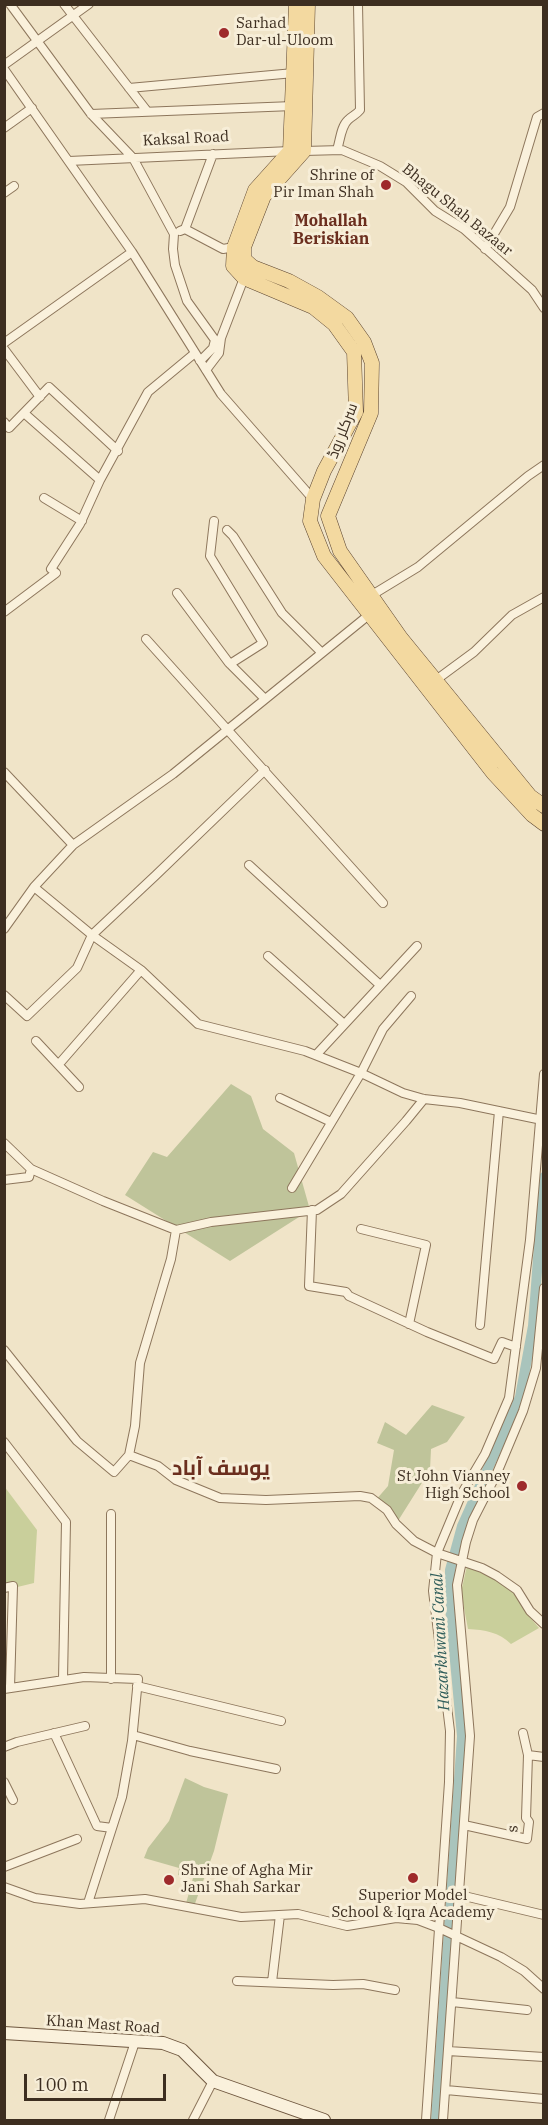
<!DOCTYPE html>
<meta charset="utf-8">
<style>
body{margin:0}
#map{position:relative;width:548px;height:2125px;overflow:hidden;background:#f0e4c8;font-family:"IBM Plex Serif",serif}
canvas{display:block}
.frame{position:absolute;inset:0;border:6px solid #3d2e20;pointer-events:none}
.scale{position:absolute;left:24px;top:2074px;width:142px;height:27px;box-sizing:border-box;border:3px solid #3d2e20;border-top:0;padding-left:8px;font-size:18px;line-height:21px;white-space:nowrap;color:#3d2e20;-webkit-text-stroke:4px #f7eed8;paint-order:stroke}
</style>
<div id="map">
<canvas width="548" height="2125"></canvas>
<div class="frame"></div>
<div class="scale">100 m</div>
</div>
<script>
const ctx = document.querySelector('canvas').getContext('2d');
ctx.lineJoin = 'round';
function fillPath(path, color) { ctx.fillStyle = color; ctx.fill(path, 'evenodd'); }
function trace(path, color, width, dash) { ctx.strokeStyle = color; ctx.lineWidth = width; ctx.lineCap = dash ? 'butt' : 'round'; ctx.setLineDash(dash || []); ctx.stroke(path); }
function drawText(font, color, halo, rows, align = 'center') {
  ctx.font = font + ' "IBM Plex Serif",Cairo,serif'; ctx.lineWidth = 6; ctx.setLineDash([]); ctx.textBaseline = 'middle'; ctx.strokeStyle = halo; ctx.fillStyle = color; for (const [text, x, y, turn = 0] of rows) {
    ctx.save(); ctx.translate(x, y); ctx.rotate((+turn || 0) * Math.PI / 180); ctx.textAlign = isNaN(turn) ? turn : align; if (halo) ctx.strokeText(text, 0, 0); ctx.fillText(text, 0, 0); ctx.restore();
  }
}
const green = new Path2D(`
 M4,1486L37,1530L34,1583L5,1590Z
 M467,1566L494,1579L514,1593L527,1614L539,1628L511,1644C499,1632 485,1630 468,1629L461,1592Z`);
const cemetery = new Path2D(`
 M231,1084L251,1096L263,1129L294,1153L310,1210L230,1261L125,1195L153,1152L167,1157Z
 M432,1405L465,1417L447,1442L431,1449L430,1470L396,1524L375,1501L388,1486L394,1450L377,1443L385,1422L406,1435Z
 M185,1778L204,1787L228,1794L214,1851L193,1909L185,1907L193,1878L178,1875L179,1868L144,1858L148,1848L169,1821Z`);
const canal = new Path2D(`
 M436,2120L462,1736L450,1607V1570L462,1526L520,1397L533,1326L544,1177`);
const minor = new Path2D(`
 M10,4L91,114L133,158L174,234L173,249L175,265L187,301L215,340L213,348L200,361
 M64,4L147,111
 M4,65L89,4
 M4,69L132,252L221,394L313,499
 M129,88L294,73
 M91,114L293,106
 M4,128L32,108
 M337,150C340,141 341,126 348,120C353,115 356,115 360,110L358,4
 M304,151L342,150L380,166L406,182L435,211L464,229L532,290L544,308
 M69,161L290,151
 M4,193L14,186
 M185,229L213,154
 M180,231L185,229L223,249L234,247
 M485,249L510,207L537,117L544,113
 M4,343L132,252
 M4,349L40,397
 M206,370L219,353L221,338L244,278
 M24,413L100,480
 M4,422L9,428L49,387L118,451
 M44,498L82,521
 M214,521L210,556L263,643L230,664
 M227,530L233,536L282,613L322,653
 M177,593L229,663L265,699
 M372,595L418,567L528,476L544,465
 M4,612L56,573L51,569L80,524L100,480L148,392L195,353
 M146,639L383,903
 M436,680L474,652L512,615L544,597
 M4,772L73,845
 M249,865L380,985
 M34,887L92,935L141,970L198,1024L305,1051L361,1073L403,1093L424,1099L460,1103L542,1120
 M4,929L34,887L73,845L173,774L370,614
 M268,956L344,1024
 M4,995L27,1016L77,968L92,935L156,875L265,770
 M36,1041L79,1087
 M316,1055L417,946
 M59,1064L141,970
 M280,1098L331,1122
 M4,1143L31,1169L103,1201L176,1230L211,1222L317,1210L341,1194L406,1121L424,1099
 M4,1180L29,1177L31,1169
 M292,1188L361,1073L383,1029L411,996
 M312,1210L309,1286L346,1292L349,1296L427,1332L494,1359L502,1342L516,1347
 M361,1229L426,1245L409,1324
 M176,1230L171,1259L140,1363L135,1426L129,1455L158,1466L176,1480L220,1498L266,1500L360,1496L371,1498L387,1510L396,1524L414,1541L437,1553L482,1568L497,1576L517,1590L530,1611L544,1624
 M480,1325L499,1111
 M4,1350L77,1441L114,1472L129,1455
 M4,1442L66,1522L63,1679
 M4,1588L13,1586L10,1688
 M111,1679V1514
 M137,1686L281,1721
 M4,1689L84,1677L138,1679L132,1741L122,1797L88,1903
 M54,1733L97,1826L112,1828
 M133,1735L190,1751L276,1769
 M4,1747L17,1742L85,1726
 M528,1755L544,1757
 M4,1782L13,1800
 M464,1825L527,1839L529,1822L526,1818L528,1755L523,1733
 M4,1867L77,1839
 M4,1887L35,1898L80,1904L145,1899L241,1917L298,1914L347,1926L396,1918L418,1920L439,1928L501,1957L524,1971L544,1989
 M460,1895L544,1915
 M237,1981L333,1985L363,1984L395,1990
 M272,1982L280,1915
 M452,2002L527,2010
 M448,2051L544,2057
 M446,2090L544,2099
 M109,2120L135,2042
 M193,2120L213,2081
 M426,2120L449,1782L450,1731L433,1591L437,1553L462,1493L485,1454L509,1398L530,1240L544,1074
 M443,2120L470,1736L457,1585L466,1542L473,1520L497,1473L523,1411L536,1368L544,1288`);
const secondary = new Path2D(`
 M4,2033L163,2043L182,2050L213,2081L324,2120`);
const primary = new Path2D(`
 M296,4L290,151L255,190L234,247L233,266L244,278L313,307L334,324L354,352L356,412L324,471L313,499L310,521L324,556L493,773L532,815L544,824
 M308,4L304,151L264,196L244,247V259L253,267L289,281L318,297L347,318L364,342L372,363L371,413L328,516L340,551L401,638L530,796L544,806`);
const markers = [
 [224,33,6,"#9e2a2b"],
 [386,185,6,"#9e2a2b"],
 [522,1486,6,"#9e2a2b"],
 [413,1878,6,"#9e2a2b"],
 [169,1880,6,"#9e2a2b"]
];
const poiNames = [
 ["Sarhad",236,24],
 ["Dar-ul-Uloom",236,41],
 ["Shrine of",374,176,"right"],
 ["Pir Iman Shah",374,193,"right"],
 ["St John Vianney",510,1477,"right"],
 ["High School",510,1494,"right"],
 ["Shrine of Agha Mir",181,1871],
 ["Jani Shah Sarkar",181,1888],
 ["Superior Model",413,1896,"center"],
 ["School & Iqra Academy",413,1913,"center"]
];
const streetNames = [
 ["Kaksal Road",186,139,-3],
 ["Bhagu Shah Bazaar",457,210,39],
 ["سرکلر روڈ",343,431,-69],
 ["s",513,1829,-91],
 ["Khan Mast Road",103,2025,4]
];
const neighbourhoodNames = [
 ["Mohallah",331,221],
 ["Beriskian",331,239]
];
const waterNames = [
 ["Hazarkhwani Canal",441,1642,-93]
];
const districtNames = [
 ["یوسف آباد",221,1469]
];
fillPath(green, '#c9cf9b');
fillPath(cemetery, '#bfc49a');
trace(canal, '#a9c4bc', 10);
trace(minor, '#8d765c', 10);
trace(secondary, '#6f573f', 14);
trace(primary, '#5b4430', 15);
trace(minor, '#faf1dc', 8);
trace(secondary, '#faf1dc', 12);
trace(primary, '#f3d9a0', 14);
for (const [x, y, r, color] of markers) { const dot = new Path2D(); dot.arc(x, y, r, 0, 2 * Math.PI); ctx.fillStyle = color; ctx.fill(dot); trace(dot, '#f7eed8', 2); }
drawText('15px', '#3d2e20', '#f7eed8', poiNames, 'left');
drawText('15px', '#3d2e20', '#f7eed8', streetNames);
drawText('bold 16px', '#6b2e1e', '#f7eed8', neighbourhoodNames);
drawText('italic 16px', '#2f5d5a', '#f7eed8', waterNames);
drawText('bold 21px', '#6b2e1e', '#f7eed8', districtNames);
</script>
